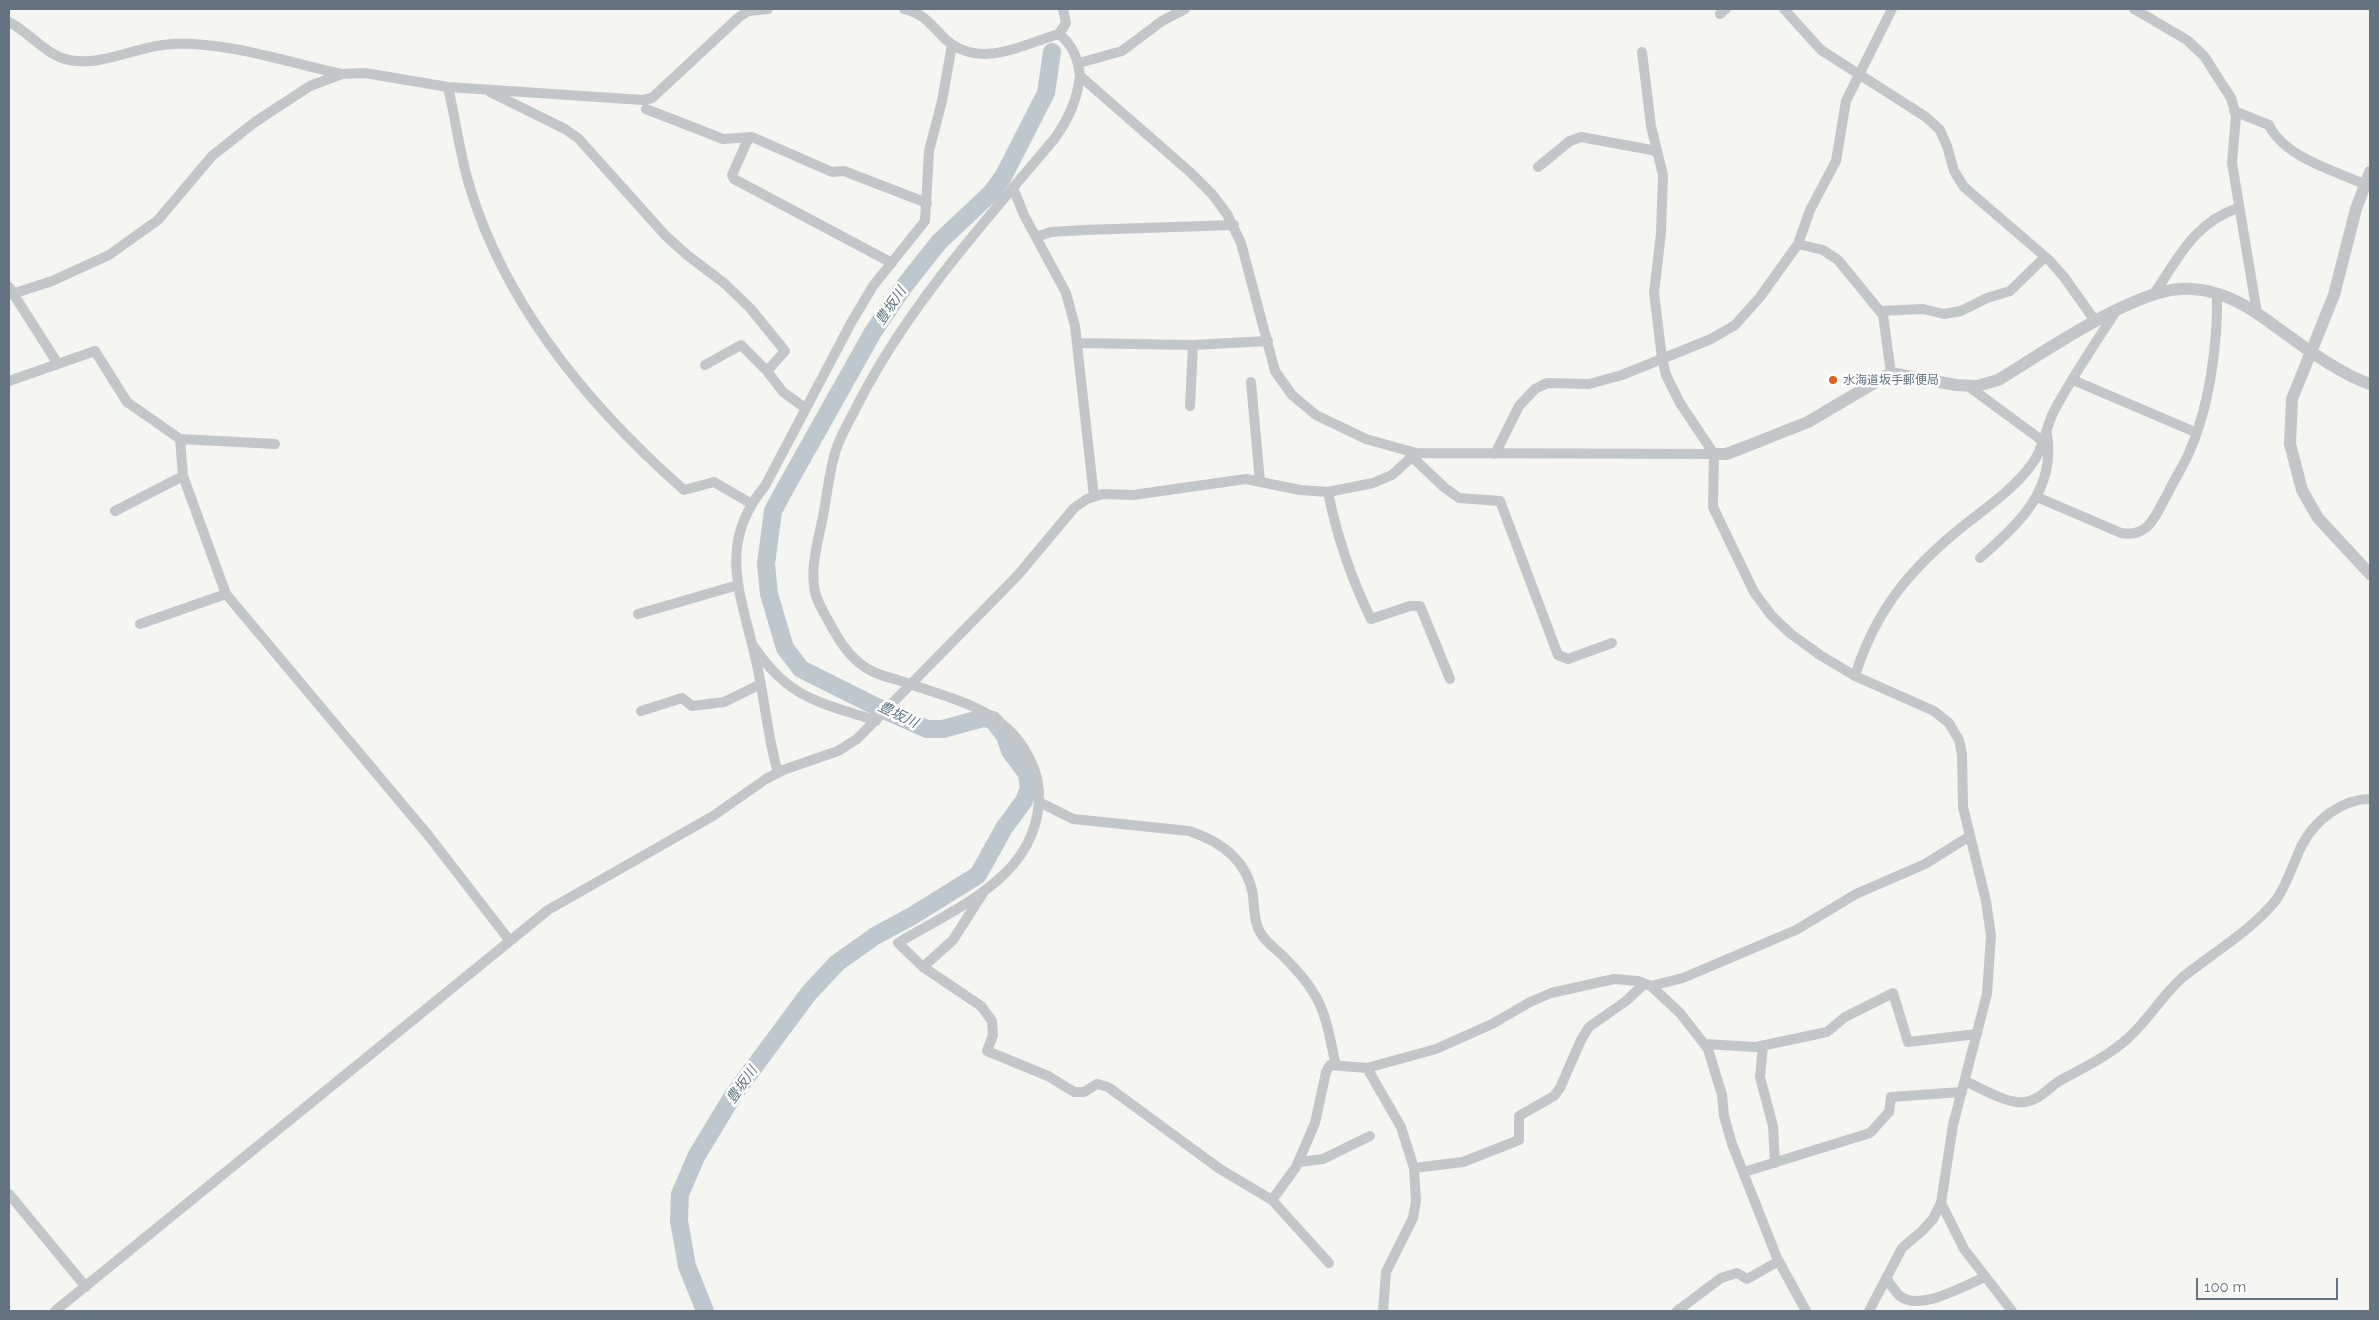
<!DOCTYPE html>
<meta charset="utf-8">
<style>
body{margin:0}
#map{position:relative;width:2379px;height:1320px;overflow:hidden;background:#f5f5f1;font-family:Raleway,sans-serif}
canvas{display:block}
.frame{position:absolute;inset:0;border:10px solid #647382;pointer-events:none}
.scale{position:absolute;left:2196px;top:1278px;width:142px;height:22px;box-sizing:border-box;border:2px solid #647382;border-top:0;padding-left:6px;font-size:15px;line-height:18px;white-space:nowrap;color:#647382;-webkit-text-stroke:4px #fff;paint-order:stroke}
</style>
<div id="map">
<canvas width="2379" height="1320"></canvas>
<div class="frame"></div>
<div class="scale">100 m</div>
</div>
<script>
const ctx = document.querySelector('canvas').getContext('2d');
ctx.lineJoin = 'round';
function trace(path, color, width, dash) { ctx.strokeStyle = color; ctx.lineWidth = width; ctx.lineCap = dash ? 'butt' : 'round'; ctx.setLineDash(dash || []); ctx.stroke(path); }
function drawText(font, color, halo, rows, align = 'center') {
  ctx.font = font + ' Raleway,"Noto Sans JP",sans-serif'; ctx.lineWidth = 5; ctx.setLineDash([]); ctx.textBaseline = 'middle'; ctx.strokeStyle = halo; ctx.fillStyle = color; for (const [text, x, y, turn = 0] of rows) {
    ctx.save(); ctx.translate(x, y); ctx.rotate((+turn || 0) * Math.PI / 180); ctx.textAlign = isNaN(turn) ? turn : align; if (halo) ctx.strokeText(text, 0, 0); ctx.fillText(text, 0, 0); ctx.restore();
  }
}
const river = new Path2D(`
 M705,1311L687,1266L679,1221L680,1194L697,1155L734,1094L809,993L837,963L875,936L912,916L978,875L1004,828L1024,801L1029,788L1027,774L1010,751L1005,736L993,720L983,718L943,729H927L875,706L801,669L785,648L769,594L766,564L773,511L782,494L873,332L905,285L939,242L991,193L1003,177L1046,93L1052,52`);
const minor = new Path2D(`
 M904,9C921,12 931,24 943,37C978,71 1020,45 1059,34C1073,45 1078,59 1080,76L1190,172L1212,194L1227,214L1241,243L1275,371L1292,395L1316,415L1366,439L1416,453L1714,454
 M1784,9L1821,50L1926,117L1940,130L1947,146L1954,171L1964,187L2049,260L2064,277L2096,322
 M2134,9L2187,40L2204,56L2231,98L2236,115L2232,163L2257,313
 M1720,14L1726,9
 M9,22C29,32 47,56 69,60C103,67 138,45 173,44C229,42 287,62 341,74
 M1059,34L1066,23L1063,9
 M1642,52L1651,126L1663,175L1661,233L1654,293L1662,358L1666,375L1680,403L1714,454L1713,507L1754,592L1771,615L1791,634L1820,655L1855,676L1934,711L1949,723L1959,740L1962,754L1963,807L1986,901L1991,936L1987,994L1953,1125L1941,1203L1933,1219L1922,1231L1902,1248L1869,1311
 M1079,63L1122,51L1162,21L1185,9
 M1080,76C1077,100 1069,118 1055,138C985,222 911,302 860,400C852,417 840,435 835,453C829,473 827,496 823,516C819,538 811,563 814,586C815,598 822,610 828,620C838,639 849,658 868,669C877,675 888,677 898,680C941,696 997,705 1023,747C1032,761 1038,774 1039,791C1042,875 959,906 898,943L923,967L981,1006L992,1021L993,1035L987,1051L1048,1076L1074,1092H1084L1097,1084L1108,1087L1220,1169L1272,1200L1329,1263
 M448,87C456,121 460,157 471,191C508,310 592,409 684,490L714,482L750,503
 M490,92L565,129L578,138L665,235L687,255L724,283L750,308L785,351L767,371
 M646,109L723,139L752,137L832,172L844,171L927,203
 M2234,111L2269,125C2284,157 2333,170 2364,184
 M749,137L732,175L734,179L892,263
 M1538,167L1570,141L1581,137L1657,151
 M1013,188L1024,215L1066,293L1075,326L1094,497
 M1036,237L1051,232L1084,230L1234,225
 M1798,244L1823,250L1838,260L1883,315L1891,373
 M9,287L58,364
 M2154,294C2178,258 2195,222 2238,208
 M9,295L52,281L109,255L158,220L212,156L255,122L310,86L342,74L365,73L448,87L643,100L652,98L738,18L748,11L768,9
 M1880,311L1923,309L1944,314L1961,311L1987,298L2010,291L2045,257
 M1077,343L1193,345
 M705,365L741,345L767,371L783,392L805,408
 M2073,380L2195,432
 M9,381L95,351L127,402L180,439L183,476L226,594L428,835L510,941
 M1251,382L1260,482
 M1968,386L2044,442
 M1190,406L1193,345L1268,341
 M180,439L275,444
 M1495,454L1519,406L1535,389L1547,383L1589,384L1622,375L1711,339L1735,325L1760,297L1798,244L1810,210L1836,161L1846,101L1892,9
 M1412,457L1445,488L1459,498L1500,501L1558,655L1568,659L1612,643
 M1328,492C1337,537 1351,578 1371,619L1410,606H1420L1450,679
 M2037,497L2121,533C2150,538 2155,515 2168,493C2174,480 2182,468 2188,455C2209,409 2218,345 2217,294
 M115,511L183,476
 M1980,558C2019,523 2056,491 2047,434
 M638,614L738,585
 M140,624L226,594
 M755,648C790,700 821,702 876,721
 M1855,676C1875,611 1910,569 1962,527C1986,508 2014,489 2032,464C2044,448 2045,429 2054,411C2072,377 2095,344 2116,311
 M641,711L682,698L692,706L724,702L761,684
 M778,773C768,738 766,710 759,675C746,604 712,549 765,486L851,323L873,286L925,221L929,151L942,101L952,45
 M1039,802L1073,819L1189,831C1220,841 1247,860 1253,895C1254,906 1254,922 1260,932C1266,943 1275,948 1284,957C1294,967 1306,980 1313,992C1327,1013 1330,1041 1336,1065
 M923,967L953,940L983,893
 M1651,986L1683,978L1796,930L1856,894L1925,864L1970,836
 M1704,1044L1756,1047L1827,1032L1845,1017L1893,993L1908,1042L1977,1034
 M1763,1046L1760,1077L1773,1126L1775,1163
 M1367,1068L1436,1049L1492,1024L1530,1002L1551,993L1614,979L1638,981L1651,986L1680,1013L1708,1049L1722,1095L1724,1116L1732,1144L1777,1258L1806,1311
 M1965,1081C1980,1088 2009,1105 2025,1102C2041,1100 2049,1086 2063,1079C2085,1067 2108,1056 2127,1039C2148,1021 2162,995 2183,977C2214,952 2251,931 2276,900C2288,883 2293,863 2302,845C2315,820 2342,799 2370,799
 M1299,1162L1323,1159L1370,1136
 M1744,1172L1870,1133L1889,1112L1891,1097L1962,1092
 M9,1194L86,1287
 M1272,1200L1296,1167L1315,1123L1326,1072L1330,1065L1367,1068L1401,1127L1414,1168L1463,1162L1519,1140V1116L1554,1096L1560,1088L1581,1040L1589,1027L1626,1001L1644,984
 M1941,1203L1964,1249L2012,1311
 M1886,1278C1890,1283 1895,1292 1900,1296C1920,1312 1966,1285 1985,1277
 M55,1311L548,910L713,816L766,779L783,770L838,751L857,739L1018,575L1074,508L1087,499L1103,494L1133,495L1246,479L1300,490L1328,492L1373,483L1392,475L1416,453
 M1383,1311L1386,1272L1413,1218L1416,1201L1414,1168
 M1677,1311L1721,1278L1737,1273L1747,1279L1779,1261`);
const tertiary = new Path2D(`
 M2370,172L2356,209L2334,295L2292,399L2290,444L2302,490L2318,518L2370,574
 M1714,454H1726L1745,447L1808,422L1891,373L1956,385L1977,386L1998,380C2043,353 2130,292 2180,289C2208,287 2236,299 2258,314C2290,336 2334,372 2370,384`);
const markers = [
 [1833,380,5,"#e25e24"]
];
const poiNames = [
 ["水海道坂手郵便局",1843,380]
];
const waterNames = [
 ["豊坂川",891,306,-56],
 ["豊坂川",898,715,26],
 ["豊坂川",742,1085,-55]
];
trace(river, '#bdc7cd', 18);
trace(minor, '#c2c6c9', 10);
trace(tertiary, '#c2c6c9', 12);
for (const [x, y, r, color] of markers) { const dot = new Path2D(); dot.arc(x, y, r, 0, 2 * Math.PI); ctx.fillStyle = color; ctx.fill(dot); trace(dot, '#fff', 2); }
drawText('12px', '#647382', '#fff', poiNames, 'left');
drawText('italic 14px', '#5f747f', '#fff', waterNames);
</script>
